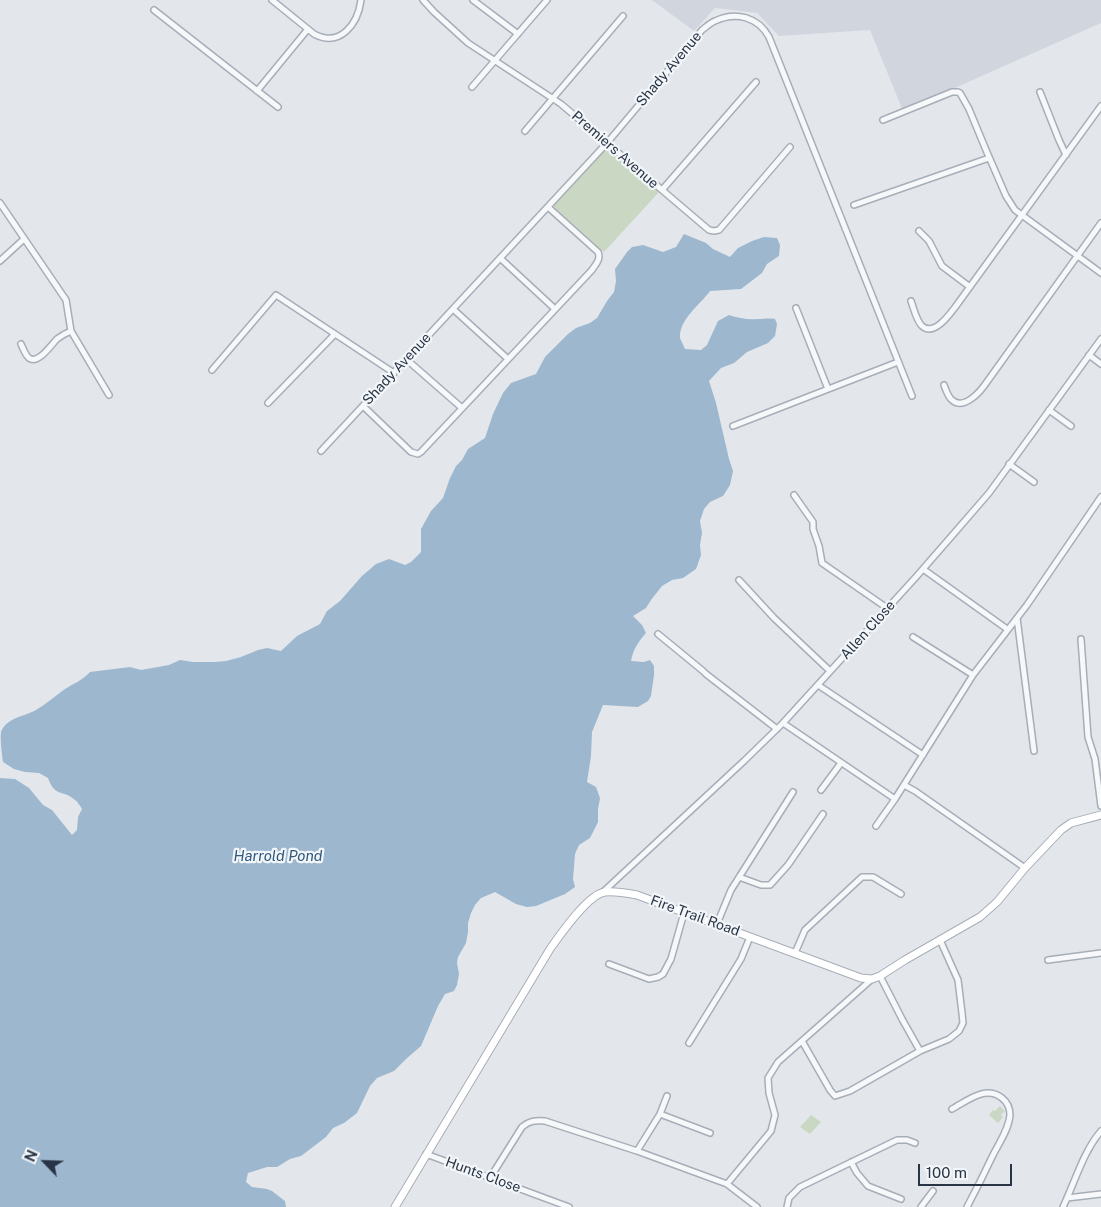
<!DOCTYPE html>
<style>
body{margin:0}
#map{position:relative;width:1101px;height:1207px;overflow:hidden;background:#e3e7ec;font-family:"Public Sans",sans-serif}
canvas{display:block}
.north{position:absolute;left:20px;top:1137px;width:50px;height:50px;-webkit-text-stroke:4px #f3f6f9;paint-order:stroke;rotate:294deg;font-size:14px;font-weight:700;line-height:20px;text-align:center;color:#293546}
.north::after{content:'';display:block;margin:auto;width:18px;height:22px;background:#293546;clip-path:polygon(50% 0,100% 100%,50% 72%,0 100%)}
.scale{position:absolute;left:918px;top:1164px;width:94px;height:22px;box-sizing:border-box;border:2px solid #293546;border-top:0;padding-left:6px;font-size:15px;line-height:18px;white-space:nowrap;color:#293546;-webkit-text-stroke:4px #f3f6f9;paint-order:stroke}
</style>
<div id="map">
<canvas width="1101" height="1207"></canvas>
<div class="north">N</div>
<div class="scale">100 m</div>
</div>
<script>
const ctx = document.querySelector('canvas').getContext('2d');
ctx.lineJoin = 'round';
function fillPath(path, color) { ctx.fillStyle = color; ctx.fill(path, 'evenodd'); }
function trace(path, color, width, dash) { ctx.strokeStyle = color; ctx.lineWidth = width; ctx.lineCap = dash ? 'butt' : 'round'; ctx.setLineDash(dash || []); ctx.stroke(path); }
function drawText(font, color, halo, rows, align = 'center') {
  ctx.font = font + ' "Public Sans",sans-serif'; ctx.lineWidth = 4.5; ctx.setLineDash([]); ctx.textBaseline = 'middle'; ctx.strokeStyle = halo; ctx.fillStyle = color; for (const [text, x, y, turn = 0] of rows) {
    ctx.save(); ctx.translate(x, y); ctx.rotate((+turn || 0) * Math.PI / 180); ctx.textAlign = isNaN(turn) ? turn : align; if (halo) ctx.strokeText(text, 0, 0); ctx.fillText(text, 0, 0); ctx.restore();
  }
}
const built = new Path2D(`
 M652,0H1101V23L903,111L870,30L779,36L757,13L715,8L694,31Z`);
const green = new Path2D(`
 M607,148L659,192L604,252L553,206Z
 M1000,1106L1005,1111L1001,1115L1003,1117L998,1123L989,1115L993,1110L995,1111Z
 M811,1115L821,1122L810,1134L800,1127Z`);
const water = new Path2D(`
 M684,234L706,243L713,249L730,257L738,248L752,241L764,237L777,238L780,245L779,256L767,264L762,273L741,289L710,291C700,305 679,319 680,338C681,341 684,346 685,349L701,350L707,345L718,321L729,315C738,318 748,320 758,319C764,319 769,318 775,319L777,324L775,336L768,343L747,352L734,363L721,368L709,381L716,403L729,459L733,471L730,485L723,496L710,502L704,509L700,521L702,533L700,545L701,555L696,569L683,578L672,580L662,586L651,600L646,608L633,616L642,625L646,633C639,641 633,649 631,661L644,662L650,660L654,666V675L651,696L648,701L638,707L603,705L592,732L591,756L587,782L596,787L600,798L598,809V822L590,838L579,845L575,854L573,879L575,887L565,894L536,906L527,907L516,904L495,892L481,898L475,905L471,913L468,923V932L466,943L458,957L457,963L459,974L457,985L454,991L445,994L438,1006L421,1046L406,1059L394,1071L377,1078L370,1086L357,1113L344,1123L333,1128L326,1137L301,1156L290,1159L277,1167H267L248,1173L246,1182L252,1187L267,1189L272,1191L285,1201L286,1207H0V778L15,779L29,788L43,805L52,810L72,835L77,830L78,817L82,809C80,806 78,802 75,800C63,789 55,798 48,778L39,773L25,772L14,769L3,762C2,753 0,741 1,732C7,717 24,717 36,710C46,704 55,696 65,689C73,684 83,680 90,672L130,667L141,670L169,665L180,660L193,662H215L226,661L241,657L258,650L267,648L281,651L297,636L320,624L327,611L340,601L362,576L376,564L389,559L405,565L411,562L421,552V529L431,511L443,498L450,478L456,466L462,460L468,449L485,438L493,414L503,393L511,383L536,374L545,357L568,334L576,328L590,323L597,318L607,301L614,292L616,281L615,269L627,252L632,247L643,245L663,252L676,247Z`);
const street = new Path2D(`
 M272,0L314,34C340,48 358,24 361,0
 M423,0L434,12L468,43L561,104L709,230L714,231L719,230L790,147
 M473,0L518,34
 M154,10L278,107
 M472,87L547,0
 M257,91L308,29
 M1040,92L1059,140L1066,155
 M883,120L952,92H958L960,93L969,109L986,150L1006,196L1015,210L1101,273
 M525,131L623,16
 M662,190L756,82
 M0,203L66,300L71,331L109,395
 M854,205L989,158
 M919,231L929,241L942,266L970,287
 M500,258L555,309
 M0,261L24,239
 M911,301C914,309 916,320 922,326C934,337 950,314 956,306L1101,106
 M796,308L828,389
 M453,309L508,359
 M21,344C23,348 25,355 29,358C38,365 51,345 57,339C61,336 66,333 71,331
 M1089,355L1101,364
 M406,359L462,408
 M212,370L276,295L394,373
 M944,385C946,390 948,397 952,400C963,410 978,394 984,386L1101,223
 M268,403L335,334
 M363,406L411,452L418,454L421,452L592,270C596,264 601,259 598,252L548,207
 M1049,410L1071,426
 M733,426L898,362
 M321,451L607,143L702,30C706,27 710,23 715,21C736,11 758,17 769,37L912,396
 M1009,464L1034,482
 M794,495L813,522V529L819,546L822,563L887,608
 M923,569L1007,629
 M739,580L774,618L830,671
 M1017,618L1034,751
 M658,634L703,671L706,674L777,729
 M913,637L973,675
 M1081,639L1088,737L1095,759L1101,806
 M818,685L923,755
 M783,723L895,799
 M904,785L915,791L1025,868
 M821,790L841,763
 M876,826L895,799L973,675L1027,605L1101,497
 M739,877L761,885H770L788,865L823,814
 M603,892L744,761L783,723L916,577L950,538L989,493L1101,339
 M717,924L731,890L793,792
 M795,953L805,930L862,877H873L901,894
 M1048,960L1101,953
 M609,964L649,979L658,977L663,974L671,959L684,913
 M880,976L902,1019L920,1051
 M802,1041L830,1090L835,1096L850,1091L920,1051L949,1039L959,1031L963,1023L962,1013L958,980L940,940
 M689,1043L741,959L750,937
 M952,1109C967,1101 985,1085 1002,1098C1007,1102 1010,1108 1010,1115C1009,1129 999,1143 993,1155C985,1172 976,1190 967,1207
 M660,1114L667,1096
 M637,1151L660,1114L710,1133
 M426,1154L569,1207
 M851,1162L857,1173L868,1186L901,1199
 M490,1178L522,1127C529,1121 535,1120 545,1121L637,1151L727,1184L757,1207
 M727,1184L771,1131L775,1115L769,1093L768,1078L778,1062L872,979
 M1067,1198L1101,1194
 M787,1207L789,1198L800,1187L897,1140H907L915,1143
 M921,1207L933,1191
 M1063,1207C1075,1182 1083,1152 1101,1131`);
const secondary = new Path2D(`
 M395,1207L550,949C560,935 588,894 605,892C615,891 626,893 637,895L861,978L872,979L880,976L905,960L980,917L997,902L1025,868L1061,830L1071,823L1101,815`);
const streetNames = [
 ["Shady Avenue",669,69,-50],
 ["Premiers Avenue",615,150,41],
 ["Shady Avenue",397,369,-47],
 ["Allen Close",868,630,-48],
 ["Fire Trail Road",695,916,20],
 ["Hunts Close",483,1175,20]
];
const waterNames = [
 ["Harrold Pond",278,856]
];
fillPath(built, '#d1d6de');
fillPath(green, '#c9d7c3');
fillPath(water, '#9cb7ce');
trace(street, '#a7aeb7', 8);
trace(secondary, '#a7aeb7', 9);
trace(street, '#f6f8fa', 5);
trace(secondary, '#fff', 7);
drawText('14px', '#293546', '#f3f6f9', streetNames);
drawText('italic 15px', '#30577d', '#f3f6f9', waterNames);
</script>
